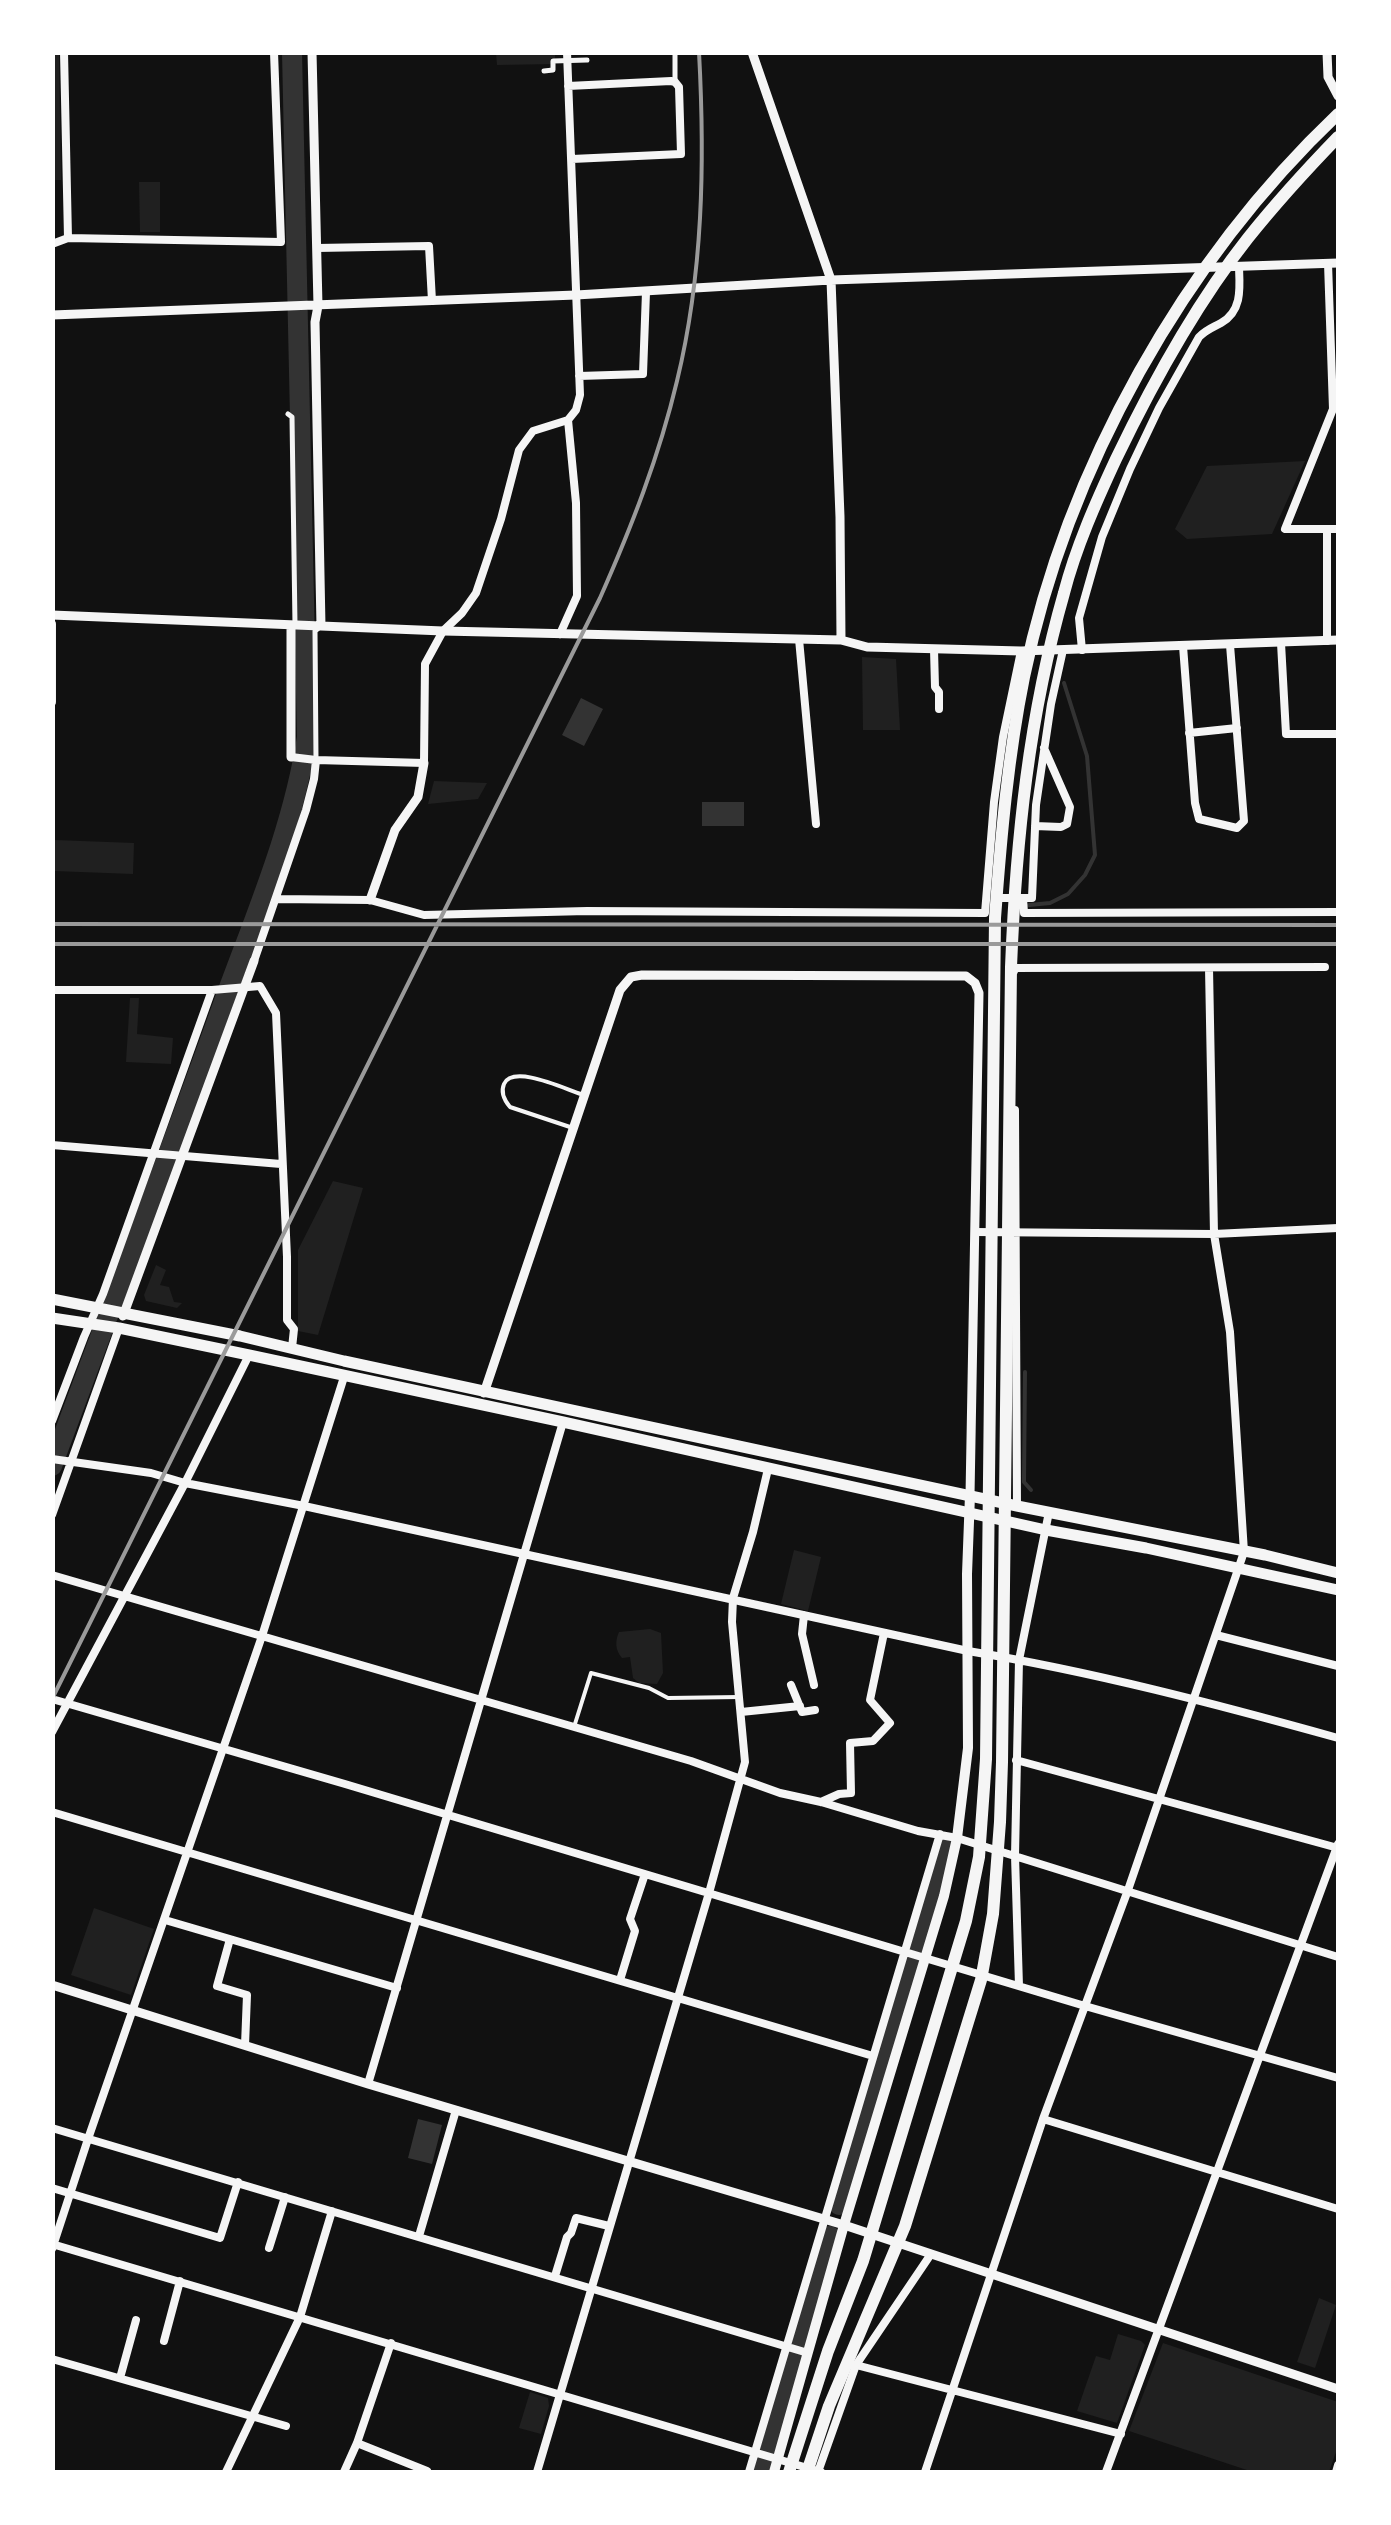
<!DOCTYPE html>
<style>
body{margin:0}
#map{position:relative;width:1391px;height:2525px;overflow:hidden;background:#111;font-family:"Nunito Sans",sans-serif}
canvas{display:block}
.frame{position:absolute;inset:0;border:55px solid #fff;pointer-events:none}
</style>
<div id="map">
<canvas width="1391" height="2525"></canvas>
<div class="frame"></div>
</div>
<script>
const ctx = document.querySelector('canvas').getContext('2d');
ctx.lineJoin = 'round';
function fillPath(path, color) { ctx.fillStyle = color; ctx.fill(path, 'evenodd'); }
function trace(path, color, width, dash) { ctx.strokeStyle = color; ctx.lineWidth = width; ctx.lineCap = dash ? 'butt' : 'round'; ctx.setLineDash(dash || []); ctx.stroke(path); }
const green = new Path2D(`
 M52,53H59L61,180H53Z
 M496,53H555V64L497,65Z
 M139,182H160V232H140Z
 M1305,461L1272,534L1187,539L1175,529L1207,466Z
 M862,657L896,659L900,730H863Z
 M434,781L487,783L478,799L428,804Z
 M55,840L134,843L133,874L54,871Z
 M130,998H139L137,1034L173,1038L171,1064L126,1062Z
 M333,1181L363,1188L318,1335L298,1331V1250Z
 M156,1265L166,1270L160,1285L169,1287L174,1302L182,1303L177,1308L146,1301L144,1295Z
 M794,1550L821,1557L808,1611L781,1604Z
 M650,1629L661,1633L663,1673L657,1684L639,1683L633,1678L630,1657L622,1658C615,1650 615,1641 619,1632Z
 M94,1908L154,1929L131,1995L71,1975Z
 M1319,2298L1336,2305L1315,2368L1297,2362Z
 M1118,2334L1141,2341L1145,2345L1117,2423L1077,2411L1096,2356L1110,2360Z
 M1163,2343L1338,2402V2446L1329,2472H1253L1129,2431Z
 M530,2392L548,2398L549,2406L541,2434L519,2428Z`);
const water = new Path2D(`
 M581,698L603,709L584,746L562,735Z
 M702,802H744V826H702Z
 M418,2119L442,2125L432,2164L408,2158Z`);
const stream = new Path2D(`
 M1029,905L1050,903L1068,894L1085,875L1095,855L1087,756L1064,683
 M1025,1372L1024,1482L1031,1490`);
const river = new Path2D(`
 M52,1466C109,1312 168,1158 223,1004C255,916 293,829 307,737L292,52
 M839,2205L944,1844
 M765,2466H762L830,2236`);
const service = new Path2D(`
 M573,1128L510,1107C505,1101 500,1093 504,1084C513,1064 565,1089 581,1094
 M574,1727L591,1673L649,1688L668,1698L739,1697`);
const pedestrian = new Path2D(`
 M675,52V82
 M544,71L553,70V61L587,60
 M288,414L292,417L295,625
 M316,760L315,631L321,626`);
const minor = new Path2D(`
 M64,52L68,238
 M568,86L671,81L675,82L679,87L681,154L572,159
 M52,244L68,238L281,242L274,52
 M317,248L429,246L432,301
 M1328,263L1333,409L1285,529H1338
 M579,376L643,374L646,292
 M1327,529V641
 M52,624V702
 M560,634L577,596L576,503L568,420
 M799,639L816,824
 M1281,643L1286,734H1338
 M1183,646L1195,803L1199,819L1237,828L1244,821L1230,645
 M934,649L935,687L939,692V709
 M1082,650L1079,618L1102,537L1130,469L1159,408L1199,337C1207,329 1212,328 1221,323C1242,311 1240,289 1239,268
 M1189,733L1237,728
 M291,757L316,760L424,763L425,664L443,631L462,613L476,593L501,519L519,450L533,431L568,420L576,410L580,395L567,52
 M1035,826L1061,827L1067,824L1070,807L1044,748
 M996,898H1032L1036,805L1051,704L1063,650
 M1023,898L1024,913L1338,912
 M276,899L370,900L424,915L587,911L985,913L994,802L1003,737L1021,651
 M254,961L306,810L314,779L316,760
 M1014,971V968L1325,967
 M52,990H212L260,986L276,1013L287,1257V1320L294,1329L292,1348
 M1015,1110L1017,1506
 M52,1145L281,1164
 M975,1232L1214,1234L1338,1228
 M52,1421L84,1337L103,1294L212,990
 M52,1459L151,1473L185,1483L304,1506L968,1651C1094,1672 1216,1704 1338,1738
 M52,1515L119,1328
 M52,1575L691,1761L780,1793L821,1802L918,1831L957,1838L1338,1957
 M804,1615L802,1634L814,1685
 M1216,1635L1338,1666
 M791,1685L802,1712L815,1710
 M52,1699L345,1784L1085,2006L1338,2078
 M741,1712L800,1706
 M52,1732L185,1483L249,1355
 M1016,1760L1338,1848
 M821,1802L839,1794L851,1793L850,1743L873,1741L890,1723L870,1700L884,1633
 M52,1812L873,2056
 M165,1920L397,1988
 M230,1939L217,1986L247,1995L245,2045
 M620,1980L635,1931L630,1919L645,1874
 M1019,1986L1015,1856L1019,1660L1049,1512
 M368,2084L563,1422
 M1043,2119L1338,2209
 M52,2128L808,2353
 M52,2188L220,2238L238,2182
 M419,2236L456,2110
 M52,2244L821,2472
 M269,2248L285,2197
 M52,2249L88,2139L262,1636L344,1377
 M555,2276L567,2237L571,2233L576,2218L609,2226
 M164,2341L180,2281
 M52,2359L286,2426
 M856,2365L1121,2434
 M120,2378L136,2320
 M357,2443L427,2471
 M226,2472L300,2317L332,2211
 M344,2472L357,2443L391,2343
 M537,2472L709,1893L745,1762L732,1622L733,1598L753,1532L768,1469
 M749,2472L940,1834
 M818,2472L856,2365L931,2254
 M925,2472L1043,2119L1128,1890L1244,1552L1230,1332L1214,1234L1209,968
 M1106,2472L1338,1844
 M1336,2472L1338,2465`);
const tertiary = new Path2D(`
 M312,52L318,306L315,322L321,626
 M752,52L831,280L840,517L841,640
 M1327,52L1328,77L1338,96
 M52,315L576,295L831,280L1338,263
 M52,615L443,631L841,640L867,647L1021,651L1338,640
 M291,757V625
 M370,900L395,830L418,797L424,763
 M123,1316L254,961
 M484,1393L620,990L631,977L642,975L966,976L975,983L979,993L970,1495
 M52,1985L368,2084L844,2225L1338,2389`);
const secondary = new Path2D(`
 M774,2472L844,2225L944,1896L957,1838L968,1748L967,1574L970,1495`);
const trunk = new Path2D(`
 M52,1299L240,1336L344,1361L1017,1506L1265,1555L1338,1573
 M52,1318L119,1328L249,1355L563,1422L1046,1530L1146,1548L1338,1590`);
const motorway = new Path2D(`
 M789,2472L828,2351L863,2261L966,1921L979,1857L986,1759L995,918C1001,837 1008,756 1024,677C1067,468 1184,260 1338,114
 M807,2472L829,2406L905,2226L981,1980L993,1914L1000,1822L1002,1762L1011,967C1016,840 1029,715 1064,593C1076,547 1096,502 1116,459C1153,382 1195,305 1248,238C1276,203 1307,169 1338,137`);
const rail = new Path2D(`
 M52,924L1338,925
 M52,944H1338
 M52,1699L600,598C631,528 659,457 677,381C703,274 705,163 699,52`);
fillPath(green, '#202020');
fillPath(water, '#333');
trace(stream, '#333', 4);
trace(river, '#333', 20);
trace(service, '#f5f5f5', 4);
trace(pedestrian, '#f5f5f5', 5);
trace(minor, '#f5f5f5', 8);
trace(tertiary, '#f5f5f5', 9);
trace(secondary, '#f5f5f5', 10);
trace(trunk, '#f5f5f5', 11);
trace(motorway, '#f5f5f5', 12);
trace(rail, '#9a9a9a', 4);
</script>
